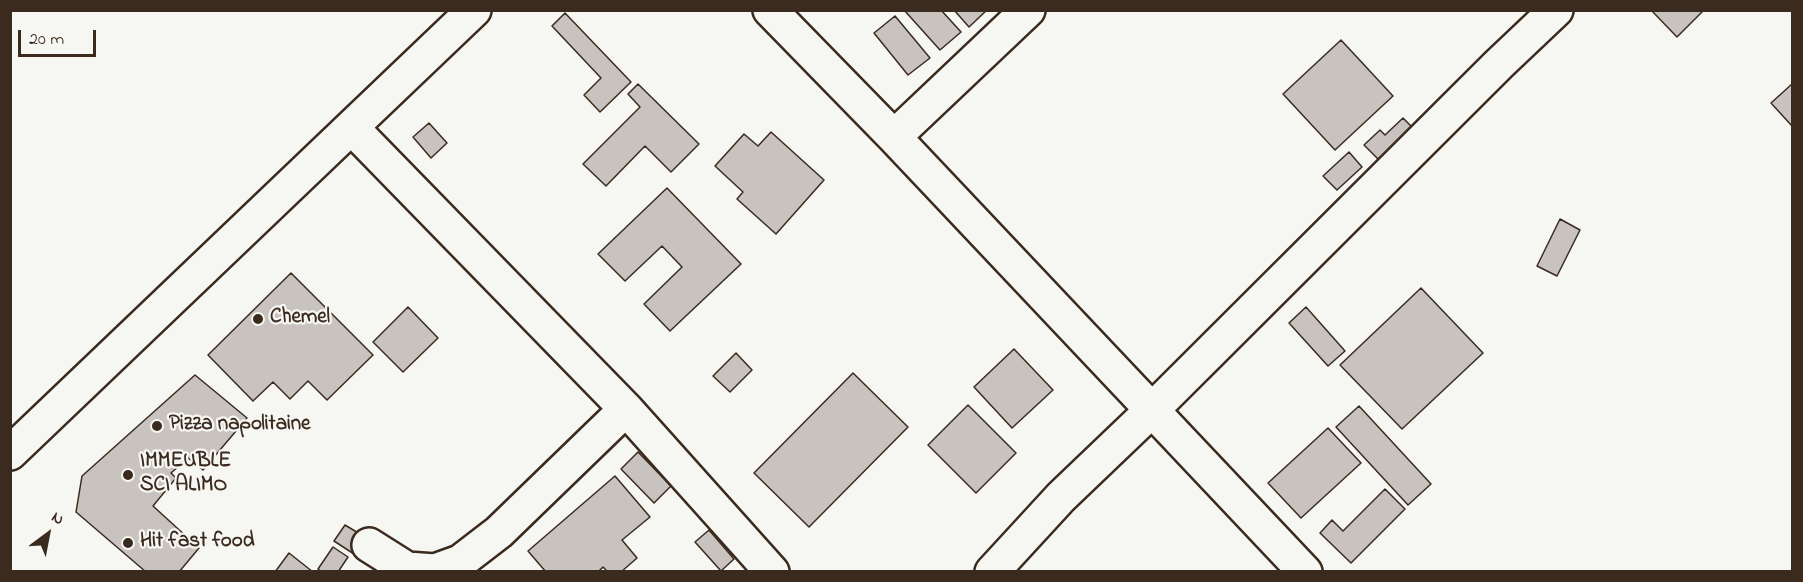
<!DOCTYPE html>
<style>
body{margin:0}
#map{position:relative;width:1803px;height:582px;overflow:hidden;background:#f6f6f2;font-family:"Indie Flower",sans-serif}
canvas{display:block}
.frame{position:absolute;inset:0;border:12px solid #3b2a1e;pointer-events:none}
.north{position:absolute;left:18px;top:504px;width:60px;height:60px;-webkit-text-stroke:4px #f6f6f2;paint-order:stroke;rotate:32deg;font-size:16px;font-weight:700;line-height:24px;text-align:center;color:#3b2a1e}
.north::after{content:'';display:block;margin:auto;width:21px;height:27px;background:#3b2a1e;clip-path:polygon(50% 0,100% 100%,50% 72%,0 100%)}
.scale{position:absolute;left:18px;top:30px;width:78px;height:27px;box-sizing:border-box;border:3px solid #3b2a1e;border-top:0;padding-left:8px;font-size:18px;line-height:21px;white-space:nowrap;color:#3b2a1e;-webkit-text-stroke:4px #f6f6f2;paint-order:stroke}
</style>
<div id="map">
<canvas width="1803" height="582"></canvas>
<div class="frame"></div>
<div class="north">N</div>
<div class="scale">20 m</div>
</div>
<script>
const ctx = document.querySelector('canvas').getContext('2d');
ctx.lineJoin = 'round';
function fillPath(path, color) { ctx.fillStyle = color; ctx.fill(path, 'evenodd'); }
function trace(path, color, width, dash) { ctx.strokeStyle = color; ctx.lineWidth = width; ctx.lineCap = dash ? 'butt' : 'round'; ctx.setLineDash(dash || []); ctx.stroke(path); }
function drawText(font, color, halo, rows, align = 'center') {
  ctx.font = font + ' "Indie Flower",sans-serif'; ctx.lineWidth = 4.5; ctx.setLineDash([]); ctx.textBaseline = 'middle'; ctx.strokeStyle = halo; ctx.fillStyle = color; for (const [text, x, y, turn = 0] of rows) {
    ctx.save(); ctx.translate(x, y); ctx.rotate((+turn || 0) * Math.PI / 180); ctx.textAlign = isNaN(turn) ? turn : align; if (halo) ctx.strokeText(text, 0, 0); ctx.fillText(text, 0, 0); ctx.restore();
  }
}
const building = new Path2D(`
 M904,10H941L961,32L940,50Z
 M954,10H987L969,27Z
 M1651,10H1704L1677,37Z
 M565,13L631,82L600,112L584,95L601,78L552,26Z
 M895,16L930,58L908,75L874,33Z
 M1341,40L1393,96L1335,150L1283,94Z
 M638,84L699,144L671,172L645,146L606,186L583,164L640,107L628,94Z
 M1792,84V126L1771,103Z
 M1403,118L1416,131L1382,163L1364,145L1380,130L1385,135Z
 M429,123L447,143L431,158L413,137Z
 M771,132L824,180L776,234L737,199L743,192L715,166L744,134L758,146Z
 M1349,152L1362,167L1337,190L1323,176Z
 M667,188L741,264L670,331L644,304L682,267L662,246L625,281L598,254Z
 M1560,219L1580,230L1557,276L1537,266Z
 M291,273L373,355L327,400L308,381L290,399L273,382L253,401L208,355Z
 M1421,288L1483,353L1402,429L1340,365Z
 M408,307L438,338L403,372L373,342Z
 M1306,307L1345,351L1328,366L1289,323Z
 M1014,349L1053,390L1012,428L974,387Z
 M736,353L752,370L730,392L713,376Z
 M853,373L908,427L809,527L754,473Z
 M195,375L247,418L203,470L188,458L171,473L176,478L153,506L199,548L179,572H146L76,512L82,476Z
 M968,405L1016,453L976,493L928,445Z
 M1359,406L1431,484L1408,505L1336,427Z
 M1328,428L1361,463L1301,518L1268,483Z
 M638,452L671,486L654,503L621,469Z
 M615,476L650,517L622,540L637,558L621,572H608L603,567L598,572H546L528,551Z
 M1385,489L1405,509L1351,563L1320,533L1332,520L1343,531Z
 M345,525L365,537L354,554L334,541Z
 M709,530L734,559L721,571L695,542Z
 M333,547L348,557L338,572H322L318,569Z
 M289,553L313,572H275Z`);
const minor = new Path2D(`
 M770,10L894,137L1305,572
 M352,128L626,409L772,572
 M894,137L1028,10
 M10,453L474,10
 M369,545L407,569L435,571L460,562L499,532L626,409
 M992,572L1061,497L1152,410L1499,64L1556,10`);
const markers = [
 [258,319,6,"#3b2a1e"],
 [157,426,6,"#3b2a1e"],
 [128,475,6,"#3b2a1e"],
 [128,543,6,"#3b2a1e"]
];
const poiNames = [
 ["Chemel",270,319],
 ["Pizza napolitaine",169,426],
 ["IMMEUBLE",140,463],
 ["SCI ALIMO",140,487],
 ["Hit fast food",140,543]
];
fillPath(building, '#c8c3be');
trace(building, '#3b2a1e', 1.5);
trace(minor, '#3b2a1e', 38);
trace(minor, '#f6f6f2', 33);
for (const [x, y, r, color] of markers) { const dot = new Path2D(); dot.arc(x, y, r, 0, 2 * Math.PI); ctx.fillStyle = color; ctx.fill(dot); trace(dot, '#f6f6f2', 2); }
drawText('bold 21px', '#3b2a1e', '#f6f6f2', poiNames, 'left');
</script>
